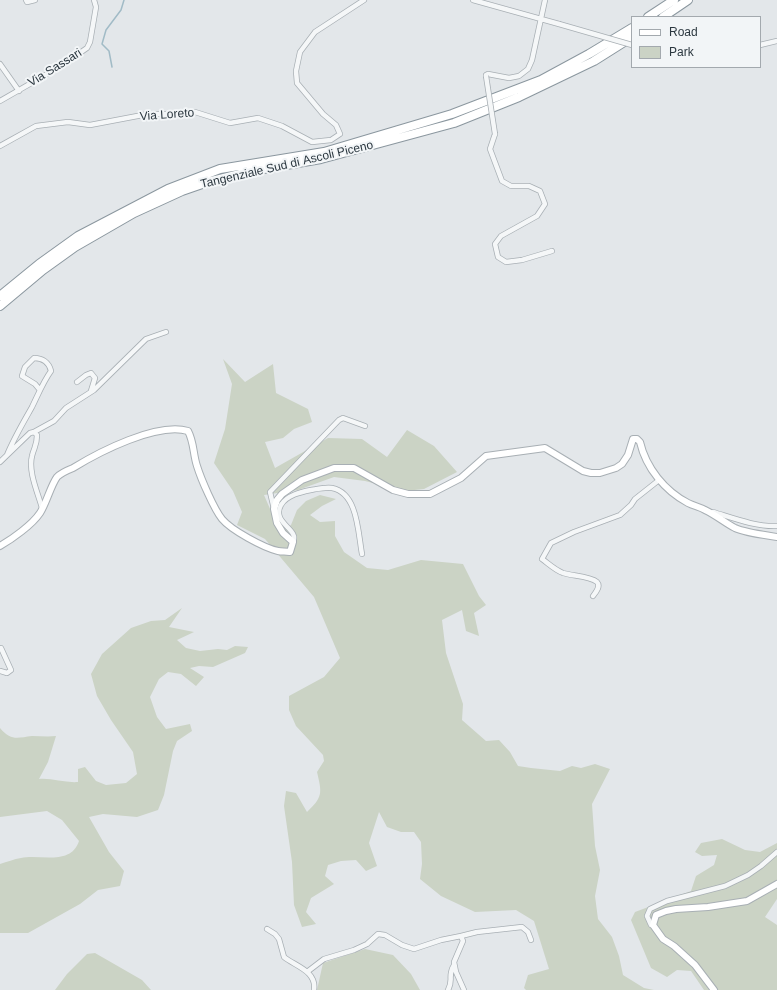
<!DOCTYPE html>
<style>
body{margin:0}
#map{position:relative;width:777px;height:990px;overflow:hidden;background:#e3e7ea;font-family:Helvetica,sans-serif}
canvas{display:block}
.legend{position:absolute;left:631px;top:16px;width:130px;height:52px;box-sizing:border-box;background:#f2f5f7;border:1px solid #a3a9ae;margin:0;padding:5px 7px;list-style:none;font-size:12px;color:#2c3840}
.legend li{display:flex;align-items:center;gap:8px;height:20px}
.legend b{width:20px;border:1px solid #a3a9ae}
</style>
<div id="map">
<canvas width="777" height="990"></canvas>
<ul class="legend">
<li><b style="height:5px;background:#fff"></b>Road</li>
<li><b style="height:11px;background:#cbd3c5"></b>Park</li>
</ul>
</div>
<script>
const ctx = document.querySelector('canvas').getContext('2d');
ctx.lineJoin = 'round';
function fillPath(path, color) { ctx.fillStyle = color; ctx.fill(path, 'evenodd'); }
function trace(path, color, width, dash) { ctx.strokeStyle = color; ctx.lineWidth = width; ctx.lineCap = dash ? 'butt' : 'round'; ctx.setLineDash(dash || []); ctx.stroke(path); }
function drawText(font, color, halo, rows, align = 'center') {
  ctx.font = font + ' Helvetica,sans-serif'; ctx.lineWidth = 4; ctx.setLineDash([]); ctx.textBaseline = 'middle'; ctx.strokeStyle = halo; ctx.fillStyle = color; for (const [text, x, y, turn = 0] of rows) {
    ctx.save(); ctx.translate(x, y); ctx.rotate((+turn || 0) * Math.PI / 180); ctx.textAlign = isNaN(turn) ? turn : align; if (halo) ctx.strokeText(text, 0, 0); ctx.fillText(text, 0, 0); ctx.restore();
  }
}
const green = new Path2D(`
 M223,359L245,382L273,364L276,393L308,409L312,422L294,429L283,438L265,442L275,468L328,438L362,439L387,457L407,430L434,446L457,472L424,489L405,491L365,481L334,477L298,490L264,495L280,532L291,525L297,510L306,501L320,495L336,499L322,506L310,515L320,522L335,521V536L344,552L367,568L388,570L421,560L463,564L479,596L486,605L474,613L479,636L466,631L462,610L442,620L446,653L463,704L462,720L486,741L499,740L510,752L518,766L531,768L560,771L572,766L581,768L595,764L610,769L592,804L595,846L600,870L595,896L598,919L612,937L619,956L623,975L644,988L654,990H526L524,988L528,975L549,969L534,921L516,910L475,912L441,896L420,879L422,864L421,842L414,832H401L387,827L379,812L369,843L377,866L366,871L356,860L341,861L328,865L325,876L334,884L311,898L306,912L316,924L302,927L294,905L292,862L284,806L286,791L296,793L307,812C323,797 322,793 317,772L324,761L323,755L296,726L289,710V696L324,677L340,658L314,597L265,539L237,525L242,512L233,491L214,463L225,429L232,384Z
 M182,608L169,627L194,632L177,640L186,648L200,651L218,649L227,650L235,646L248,647L245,653L213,667L199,666L190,668L204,677L196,686L181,674L168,672L159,679L150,697L157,717L166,729L190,724L192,731L177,741L173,751L164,795L158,810L137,817L103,814L89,817L109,852L124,871L120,886L98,890L80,904L28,933H0V864C7,862 14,859 21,858C40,854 71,866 79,841L62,820L47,811L0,817V728C11,741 17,738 32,736C40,736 48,737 56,736L48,762L39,779C52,778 65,783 78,782V769L85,767L96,781L106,785L126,783L137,774L133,752L111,720L97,696L91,674L102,654L131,628L151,621L165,620Z
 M722,839L745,850L760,852L777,843V899L765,917L777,925V990H704L691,971L677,970L667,977L651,968L631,920L635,912L691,891L696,876L714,865L717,855L702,856L695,852L701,843Z
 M365,949L393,955L411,974L420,990H317L323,963Z
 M95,953L142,980L151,990H55L67,974L87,954Z`);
const stream = new Path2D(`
 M112,67L109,51L102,44L106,30L121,10L124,0`);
const street = new Path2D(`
 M26,0L27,2L35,0
 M473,0L559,24
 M760,45L777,41
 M0,64L19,91
 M486,76V75L488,74L509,78L519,76L528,69L532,60L545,0
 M0,101L61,66L87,48L90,42L96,7L94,0
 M495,134L490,149L502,181L511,186H529L540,191L545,204L537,216L501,236L495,244L498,257L506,262L522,260L552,251
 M0,146L36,126L68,122L90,125L148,114H172L195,112L230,123L258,118L282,126L312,142L331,140L340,134L336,125L323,114L297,83L296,71L300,52L315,32L364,0
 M77,382L86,375L91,373L95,378L91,391
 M34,432L54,421L66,408L94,390L146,339L166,332
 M7,455C14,438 23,423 32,407C38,395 43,382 51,371C49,362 42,358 34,358L25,367L22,376L35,384L40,390
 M0,462L30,433L34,432L37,435C37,446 34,447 32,456C28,472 38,493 42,508
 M274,509L270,492L339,420L343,418L365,426
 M713,512C733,518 756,527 777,526
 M293,542C300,529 271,523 281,505C287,495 301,492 311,490C317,489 325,487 332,488C358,493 358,533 362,554
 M593,596C596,592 601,586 597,582C590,576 572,576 563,573C555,570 549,564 542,559L551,543L574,532L620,515L631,505L635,499L659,480
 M0,671L7,673L11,670L1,648
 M653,925H651L647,916L650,909L667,901L725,886L748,875L761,866L777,852
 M267,929L275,934L279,939L284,957C295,966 317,971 314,990
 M461,936L477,932L522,927L528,932L531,940
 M307,972L324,959L354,950L367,944L378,934L385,935L402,945L414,949L441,940L461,936L463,941L454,962L456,972L464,990
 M448,990C454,980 447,976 454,965`);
const secondary = new Path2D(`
 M0,546C12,539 32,525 40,513C46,504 51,485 57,477C61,473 68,470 73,468C99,452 157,422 188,431C194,442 193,454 197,466C201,479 214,509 222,519C231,530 264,548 278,551C282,552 286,551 290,552L293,542L283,533L277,523L274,509L277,500L282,494L302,480L334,468H354L393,490L408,494H430L461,478L486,456L545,448L583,471L591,473H600L616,468L622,464L628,455L633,439H637L640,442C646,468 665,491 688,503C694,506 700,507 705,510C716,515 725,523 735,528C746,533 765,535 777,537
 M714,990L695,965L674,946L663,939L653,925L656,915L666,911L676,909L708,907L747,901L777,884`);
const highway = new Path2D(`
 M648,17L674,0
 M663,17L688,0
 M0,296L39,264L78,236L168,189L220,169L324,152L452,114L541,80L589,54L632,28
 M0,306L43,270L75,247L134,213L182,191L208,182L252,171L321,159L454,123L519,97L594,61L632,37`);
const streetBridge = new Path2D(`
 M559,24L632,45
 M486,76L495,134`);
const streetNames = [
 ["Via Sassari",55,68,-32],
 ["Via Loreto",167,115,-4],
 ["Tangenziale Sud di Ascoli Piceno",287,165,-13]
];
fillPath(green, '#cbd3c5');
trace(stream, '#a1bbc6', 1.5);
trace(street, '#a8afb4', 6);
trace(secondary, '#a8afb4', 8);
trace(highway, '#8b979f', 10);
trace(street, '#f5f7f8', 4.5);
trace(secondary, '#fff', 6);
trace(highway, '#fff', 8);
trace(streetBridge, '#a8afb4', 6, []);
trace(streetBridge, '#f5f7f8', 4.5);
drawText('12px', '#2c3840', '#f2f5f7', streetNames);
</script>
